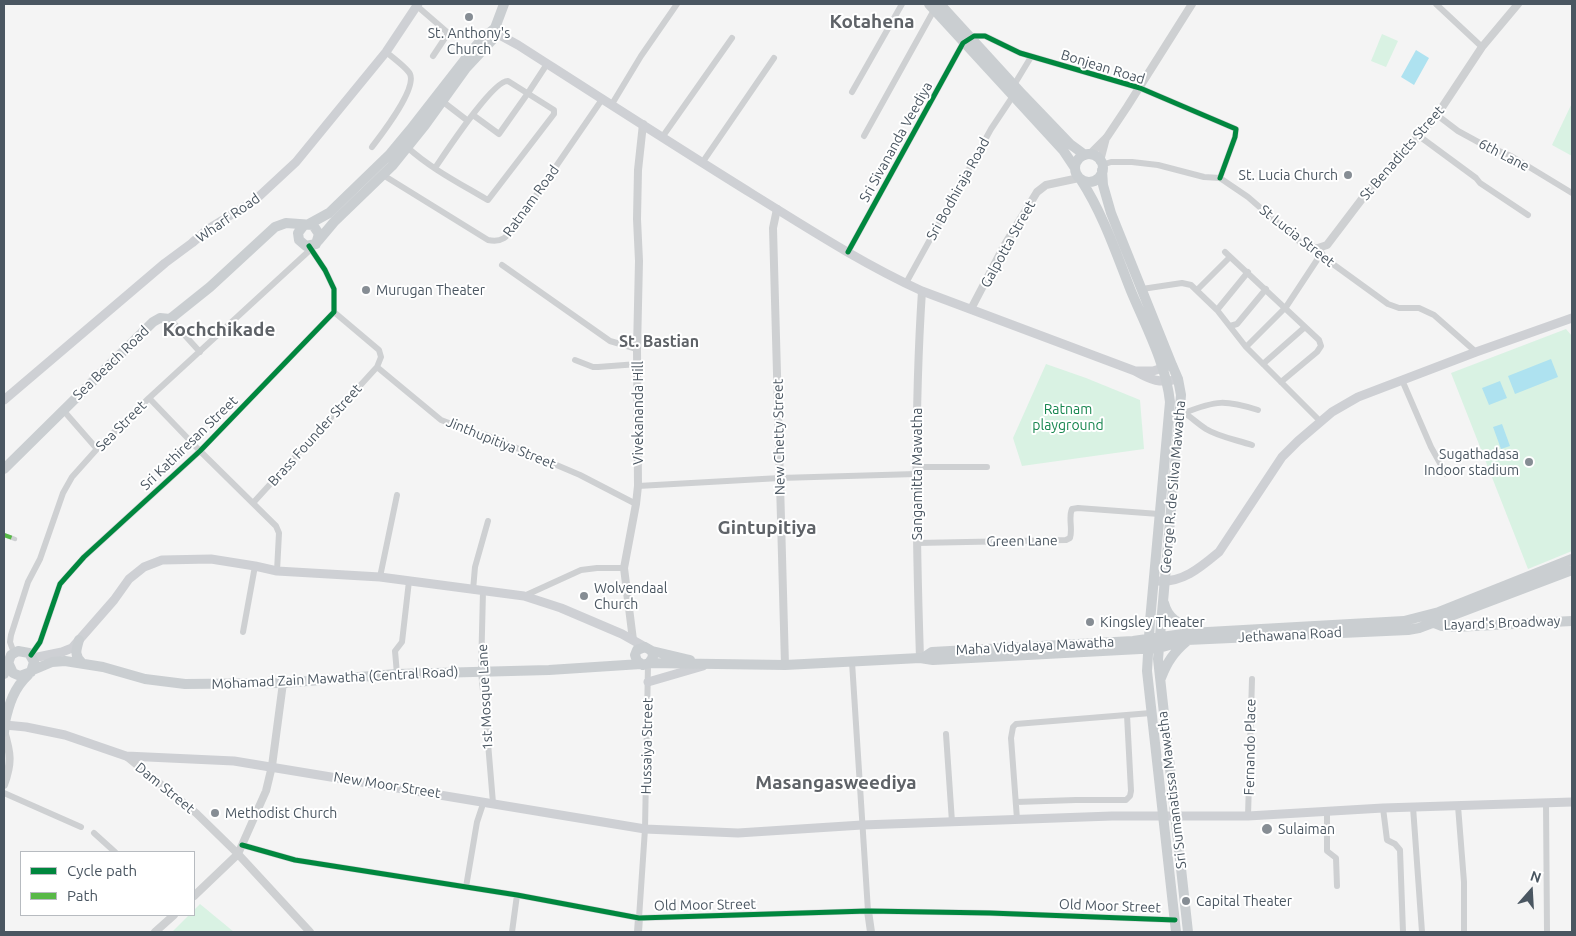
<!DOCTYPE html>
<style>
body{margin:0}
#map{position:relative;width:1576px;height:936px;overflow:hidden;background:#f4f4f4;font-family:Ubuntu,sans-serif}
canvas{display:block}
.frame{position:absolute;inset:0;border:5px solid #4a5661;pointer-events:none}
.legend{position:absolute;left:20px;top:851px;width:175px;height:65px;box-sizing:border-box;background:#fff;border:1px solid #b7bbc0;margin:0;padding:6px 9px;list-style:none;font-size:15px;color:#4a5661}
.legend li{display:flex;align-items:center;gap:10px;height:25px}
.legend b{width:25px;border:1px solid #b7bbc0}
.north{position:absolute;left:1506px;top:866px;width:50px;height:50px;-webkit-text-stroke:4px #fff;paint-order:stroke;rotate:19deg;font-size:14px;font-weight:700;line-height:20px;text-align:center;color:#4a5661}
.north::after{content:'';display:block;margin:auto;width:18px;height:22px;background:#4a5661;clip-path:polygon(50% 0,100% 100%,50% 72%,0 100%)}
</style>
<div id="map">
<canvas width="1576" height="936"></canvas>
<div class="frame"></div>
<ul class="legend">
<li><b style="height:6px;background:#00873e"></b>Cycle path</li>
<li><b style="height:6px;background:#58b947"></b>Path</li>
</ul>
<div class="north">N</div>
</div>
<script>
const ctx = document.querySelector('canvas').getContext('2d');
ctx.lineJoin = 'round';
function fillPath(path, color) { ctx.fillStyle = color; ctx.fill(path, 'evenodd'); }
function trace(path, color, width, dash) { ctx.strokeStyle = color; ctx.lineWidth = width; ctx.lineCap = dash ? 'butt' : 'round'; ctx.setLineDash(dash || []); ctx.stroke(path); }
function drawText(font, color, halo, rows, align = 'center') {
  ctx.font = font + ' Ubuntu,sans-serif'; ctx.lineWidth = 4; ctx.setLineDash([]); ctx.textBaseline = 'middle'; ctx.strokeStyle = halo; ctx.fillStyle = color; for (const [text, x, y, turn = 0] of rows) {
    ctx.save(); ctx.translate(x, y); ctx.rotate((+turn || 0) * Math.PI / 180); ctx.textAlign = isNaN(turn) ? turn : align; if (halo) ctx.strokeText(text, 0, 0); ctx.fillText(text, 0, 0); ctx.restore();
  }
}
const green = new Path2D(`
 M1382,34L1398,41L1386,67L1371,61Z
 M1572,103V156L1552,145Z
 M1566,329L1572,336V551L1528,569L1451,373Z
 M1046,364L1086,378L1140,400L1144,449L1022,466L1013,438Z
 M200,904L234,932H172L189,915H194V910Z`);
const water = new Path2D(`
 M1416,50L1429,58L1414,85L1401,77Z
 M1551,359L1558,377L1515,394L1508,376Z
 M1500,381L1507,398L1489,405L1482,388Z
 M1502,424L1510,446L1501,449L1493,427Z`);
const pedestrian = new Path2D(`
 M4,535L15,539`);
const minor = new Path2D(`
 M1436,4L1482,47
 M417,6L447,32V35L433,56
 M1014,85L1031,57
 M852,92L902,4
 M442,101L468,121
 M612,104L641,56L677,4
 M473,115L499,134L528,93L547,64
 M1437,115L1458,131L1480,143L1511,156L1572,193
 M663,136L732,38
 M864,136L934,10
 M1419,136L1476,178L1480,183L1528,215
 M372,147C381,135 417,89 410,74C407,68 392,57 386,52
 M407,147C430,168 459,183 486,199L488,200L554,114V110L508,81C493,80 446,152 435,168
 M702,163L774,58
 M1102,165L1111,162H1132L1158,165L1204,177L1220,178L1248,197L1301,243L1318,248L1326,259L1388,304L1399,308H1419L1434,315L1476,352
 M383,175L488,240C502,243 507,237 515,226L603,98
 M848,252L963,43L974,36H985L1020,53L1140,88L1236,129L1235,137L1220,178
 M1225,252L1319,340L1321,346L1317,352L1281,382
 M502,265L610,341L637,349
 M906,283L991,129L1013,96
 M1142,289L1182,283L1191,285L1217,310L1246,347L1320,421
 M1197,290L1230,257
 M1217,310L1248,272
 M170,319L200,352
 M1230,326L1237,324L1266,289
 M1246,347L1286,307L1317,260L1318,248
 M575,360L593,367H598L638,364
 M1263,364L1305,327
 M377,367L441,420L465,429L486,435L580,475L636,504
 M1402,380L1431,447L1446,474
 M149,398L200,451L276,526L279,533L277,571
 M63,410L97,449
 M1180,410C1190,416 1197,423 1206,429C1219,437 1237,440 1252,445
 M1184,413C1217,400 1225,400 1258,410
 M916,467H987
 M638,486L780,478L916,474
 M253,503L377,367L381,357L379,350L334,312
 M917,543L1066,540L1070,538C1073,528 1068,518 1072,509L1078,508L1159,514
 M380,577L397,495
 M473,590L475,567L488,521
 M483,591L481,672L486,719L493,803
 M524,596L581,570L597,568H624
 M243,632L255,566
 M14,653L10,642L11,635L28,582L40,559L63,493L72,477L97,449L149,398L310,250
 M31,655L40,642L60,584L84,557L200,451L334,312V289L325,270L309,246
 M852,662L868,911
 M397,674L395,651L402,642L409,581
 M946,734L952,822
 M4,793L81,827
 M1016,802L1076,800H1126L1130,796L1131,791L1127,715
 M1546,803L1547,932
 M1458,806L1464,882V932
 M1413,807L1422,932
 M1383,808L1387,840L1395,844L1400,850L1403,932
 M1327,812V851L1336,858L1337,886
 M1248,816L1252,679
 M1017,819L1011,738L1013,727L1016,724L1151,713
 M94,833L115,852
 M242,845L295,860L517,895L639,918L868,911L990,913L1175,920
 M466,887L477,822L484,801
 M639,918L645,829L648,664
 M512,932L517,895`);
const tertiary = new Path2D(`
 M1089,155L1107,137L1127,107L1192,4
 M1100,161L1106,138
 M777,209L773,228L785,665
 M1318,248L1327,245L1365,195L1437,115L1482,47L1518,4
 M971,309L1004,246L1037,192L1046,185L1079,178
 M633,640L624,568L636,504L638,486L637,349L639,261L637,219L638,170L643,124
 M920,658C916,535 914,413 922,291
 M126,756L196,813L238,854L310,932
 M4,785C12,763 11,754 4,731
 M194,896L238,854L266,791L272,766L283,683
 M868,911L871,932
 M155,932L174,915
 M638,932L639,918`);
const secondary = new Path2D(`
 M490,34L496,33L518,45C596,95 675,146 754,195C809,229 863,264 922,291L1135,371C1151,380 1160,384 1178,379
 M1135,371H1153L1169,366
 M4,400L165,263L192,243L208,229L254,201L296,162L386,52L418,4
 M1158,581C1183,583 1201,567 1219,552L1282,457L1298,441L1332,412L1358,397L1476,352L1572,318
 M33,658L62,652L72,648L114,600L129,579L144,567L162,560L211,559L255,566L277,571L380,577L524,596L561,608L622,634L645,647
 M648,682L703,666
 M5,725L26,727L65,735L126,756L234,761L645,829L738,833L862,825L1112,816H1248L1383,808L1572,802`);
const primary = new Path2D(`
 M929,4L1063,150L1075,168
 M940,4L1023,95L1070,144L1085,155
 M495,28L504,4
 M1075 168a14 14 0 1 1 28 0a14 14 0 1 1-28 0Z
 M1102,170L1103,185L1111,213L1172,365L1178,379L1181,395L1158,659L1188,932
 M1081,180C1103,214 1116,253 1131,291C1146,327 1166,364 1170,402L1150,621L1147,671L1176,932
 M309,224L329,213L390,154L410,130L470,53L481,40L495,28
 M318,241L334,222L392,166L425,125L466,68L493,39L496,33L495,28
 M4,469L153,322L160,318L170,319L210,287L275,227L286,223L313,225L319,234L316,244L306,246L299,240L298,233L304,225
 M1164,603C1169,623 1183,624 1200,630
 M1432,622L1442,626L1455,627L1572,621
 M79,640C76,650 74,656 82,663
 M652,651L653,657L649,663L643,665L637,661L635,655L637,650L645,647L652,651L690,660
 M923,658L932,652L1133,641L1190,633L1404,621L1439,612L1572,559
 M649,663L785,665L920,658L933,660L1159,648L1187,640L1408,630L1419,628L1572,570
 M33,670L52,662L65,661L103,667L145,679L185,684L283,683L397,674L549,670L641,664
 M4,674L11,655L18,651L29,653L34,662L31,672L20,676L13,673L8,662
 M1161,678C1167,662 1174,652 1187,641
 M4,720L5,725L4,732
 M5,722C9,704 14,688 28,675`);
const quiet = new Path2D(`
 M4,535L15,539`);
const cycleway = new Path2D(`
 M848,252L963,43L974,36H985L1020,53L1140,88L1236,129L1235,137L1220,178
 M31,655L40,642L60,584L84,557L200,451L334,312V289L325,270L309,246
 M242,845L295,860L517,895L639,918L868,911L990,913L1175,920`);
const markers = [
 [469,17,5,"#868d94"],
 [1348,175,5,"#868d94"],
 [366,290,5,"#868d94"],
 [1529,462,5,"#868d94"],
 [584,596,5,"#868d94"],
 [1090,622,5,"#868d94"],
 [215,813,5,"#868d94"],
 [1267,829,6,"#868d94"],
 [1186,901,5,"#868d94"]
];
const poiNames = [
 ["St. Anthony's",469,33,"center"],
 ["Church",469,49,"center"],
 ["St. Lucia Church",1338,175,"right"],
 ["Murugan Theater",376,290],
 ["Sugathadasa",1519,454,"right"],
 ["Indoor stadium",1519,470,"right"],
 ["Wolvendaal",594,588],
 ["Church",594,604],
 ["Kingsley Theater",1100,622],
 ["Methodist Church",225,813],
 ["Sulaiman",1278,829],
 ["Capital Theater",1196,901]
];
const streetNames = [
 ["Bonjean Road",1103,67,17],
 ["Sri Sivananda Veediya",896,142,-61],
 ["St Benadicts Street",1402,153,-49],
 ["6th Lane",1504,155,27],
 ["Sri Bodhiraja Road",958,189,-61],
 ["Ratnam Road",531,201,-54],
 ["Wharf Road",228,218,-35],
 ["St Lucia Street",1297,236,38],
 ["Galpotta Street",1008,244,-61],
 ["Sea Beach Road",111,363,-44],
 ["Vivekananda Hill",638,413,-90],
 ["Sea Street",121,426,-45],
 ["Brass Founder Street",315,435,-48],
 ["New Chetty Street",779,437,-91],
 ["Sri Kathiresan Street",189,443,-44],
 ["Jinthupitiya Street",501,443,22],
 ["Sangamitta Mawatha",917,474,-90],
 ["George R. de Silva Mawatha",1173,487,-85],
 ["Green Lane",1022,541,-1],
 ["Layard's Broadway",1502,623,-2],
 ["Jethawana Road",1290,635,-3],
 ["Maha Vidyalaya Mawatha",1035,646,-3],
 ["Mohamad Zain Mawatha (Central Road)",335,678,-3],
 ["1st Mosque Lane",485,697,-93],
 ["Hussaiya Street",647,746,-89],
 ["Fernando Place",1250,747,-89],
 ["New Moor Street",387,785,9],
 ["Dam Street",165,788,39],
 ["Sri Sumanatissa Mawatha",1172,790,-97],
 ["Old Moor Street",705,905,-1],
 ["Old Moor Street",1110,906,2]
];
const parkNames = [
 ["Ratnam",1068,409],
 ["playground",1068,425]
];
const quarterNames = [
 ["St. Bastian",659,342]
];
const districtNames = [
 ["Kotahena",872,22],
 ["Kochchikade",219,330],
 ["Gintupitiya",767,528],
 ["Masangasweediya",836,783]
];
fillPath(green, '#d9f2e3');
fillPath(water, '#aee2f0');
trace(pedestrian, '#ced0d2', 4.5);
trace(minor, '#ced0d2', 6);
trace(tertiary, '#ced0d2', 8);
trace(secondary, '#ced0d4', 9);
trace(primary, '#caced1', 10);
trace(quiet, '#58b947', 4, [8, 4]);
trace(cycleway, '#00873e', 5);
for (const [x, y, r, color] of markers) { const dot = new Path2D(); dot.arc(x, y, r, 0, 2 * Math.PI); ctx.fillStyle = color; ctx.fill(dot); trace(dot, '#fff', 2); }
drawText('14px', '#4a5661', '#fff', poiNames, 'left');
drawText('14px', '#4a5661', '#fff', streetNames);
drawText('14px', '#17864f', '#fff', parkNames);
drawText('bold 16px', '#5f6368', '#fff', quarterNames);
drawText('bold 19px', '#5f6368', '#fff', districtNames);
</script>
